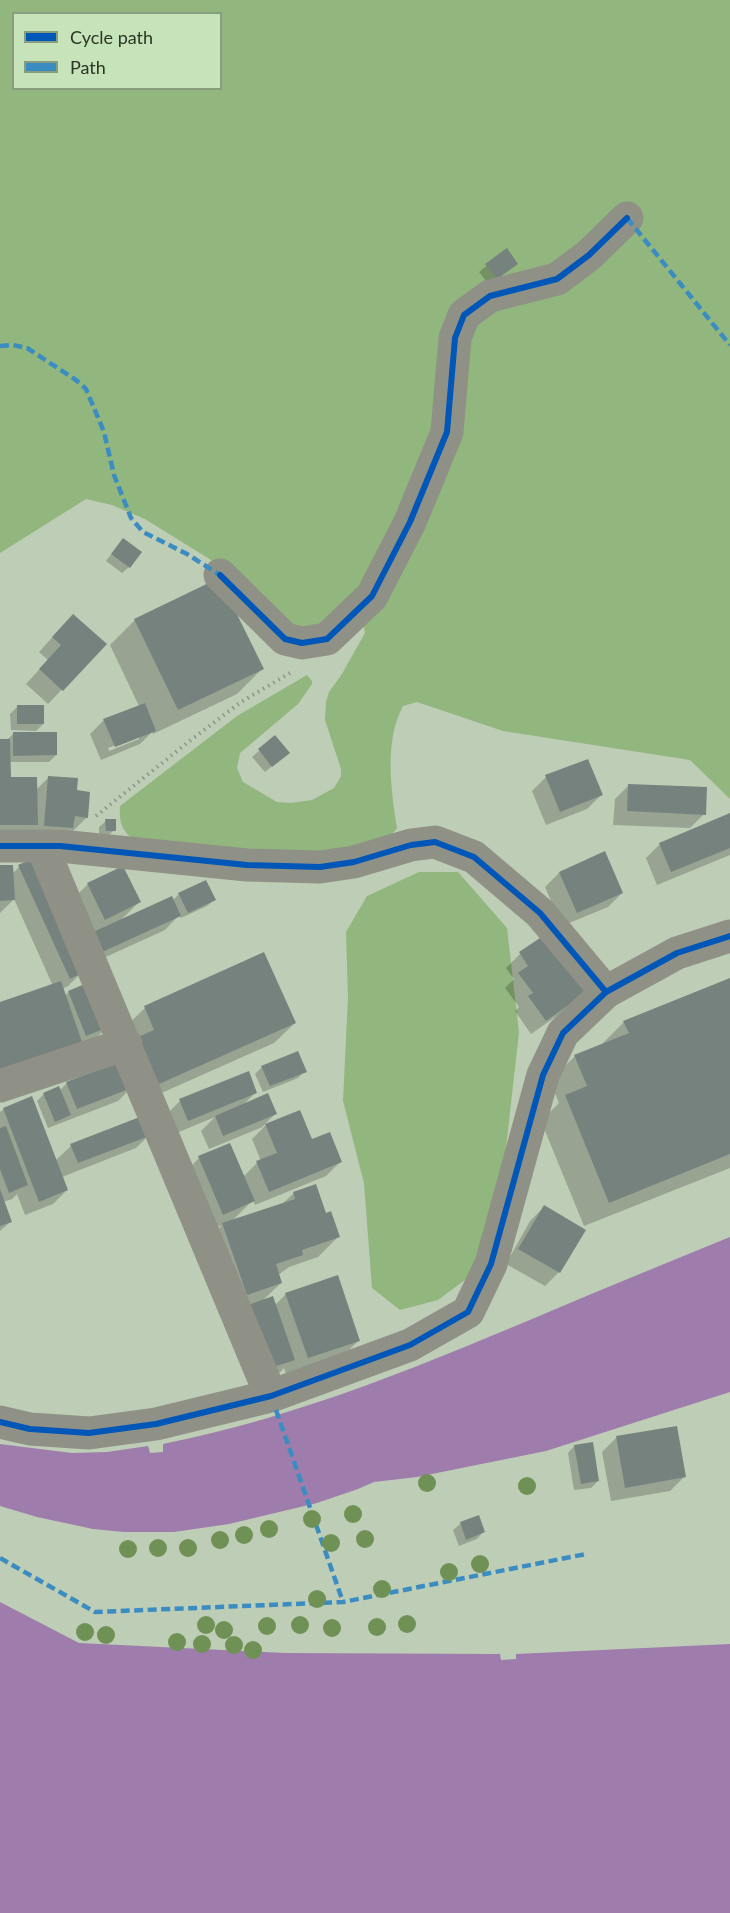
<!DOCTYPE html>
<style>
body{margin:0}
#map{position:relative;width:730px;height:1913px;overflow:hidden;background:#becdb6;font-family:Lato,sans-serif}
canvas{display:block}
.legend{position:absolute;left:12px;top:12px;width:210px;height:78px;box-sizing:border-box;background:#c7e3ba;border:2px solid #889d7e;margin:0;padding:8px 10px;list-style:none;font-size:18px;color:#2a3525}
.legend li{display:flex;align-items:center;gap:12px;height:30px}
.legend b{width:30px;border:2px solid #889d7e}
</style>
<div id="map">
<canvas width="730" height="1913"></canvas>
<ul class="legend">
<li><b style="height:8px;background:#0057b8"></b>Cycle path</li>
<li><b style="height:8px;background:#3a8cc1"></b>Path</li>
</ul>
</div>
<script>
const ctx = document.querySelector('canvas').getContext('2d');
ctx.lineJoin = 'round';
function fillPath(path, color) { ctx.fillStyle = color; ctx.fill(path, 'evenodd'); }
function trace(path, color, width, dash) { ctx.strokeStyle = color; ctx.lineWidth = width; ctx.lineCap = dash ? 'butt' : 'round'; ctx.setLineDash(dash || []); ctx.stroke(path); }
const forest = new Path2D(`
 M0,0H730V799L690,760L503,731L417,702L403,706C384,741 391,790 397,828L391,836L347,849L283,854L132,838C121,830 119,820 120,806L237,716L307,675L312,681V684L298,704L240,753L237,768L243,782L277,802L291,803L312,800L334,788L341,776V769L325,720L326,702L329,692L342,674L365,633L363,622L297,633L219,565L145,519L112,505L86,499L0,553ZM14,14H220V88H14Z
 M419,872H458L507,928L519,1032L501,1193L481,1268L438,1300L400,1310L372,1288L364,1183L343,1101L348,998L346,932L367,896Z`);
const water = new Path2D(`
 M730,1237V1392L546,1451L417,1477L374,1482L358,1489L317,1503L229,1524L174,1532H124L93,1529L37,1517L0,1506V1444L72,1453L107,1452L148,1446L150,1453L163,1452V1444C300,1417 430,1362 558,1308C615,1284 673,1260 730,1237Z
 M0,1602L79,1643L285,1653L500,1654L501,1660L516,1659V1654L730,1644V1913H0Z`);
const shadow = new Path2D(`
 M506,250L516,264L489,285L479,272Z
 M117,547L129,567L122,573L106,561Z
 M135,620L262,669L237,694L153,734L152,732L140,744L101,760L90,734L104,720L139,706L110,645ZM139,736V739L109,751L108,748Z
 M59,630L104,645L48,704L26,684L48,660L39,652Z
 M17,707L43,724L36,731L11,730L10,714Z
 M13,734L56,755L49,762H9V779L36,790L49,777L76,791L87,817L73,831L31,840L32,829L16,844H0V741H6Z
 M259,751L281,759L265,772L252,757Z
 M546,777L601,795L587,809L546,825L532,791Z
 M629,785L704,814L690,828L613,825L615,799Z
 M730,815V855L657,885L646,858L660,844Z
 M106,821L114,830L107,837H99V827Z
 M604,853L622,893L608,907L562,926L545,887L559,873Z
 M0,867L12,874L19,867L82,972L68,986L62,989L65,996L68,992L109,1025L95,1039L0,1082V1003L53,986L14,899L0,913Z
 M88,884L139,902L121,920L172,901L179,894L214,900L207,906L181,918L179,915L165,930L86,966L68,904Z
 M545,936L571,1006L531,1034L515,1011L519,1007L505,988L514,979L506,968L520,954Z
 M264,954L295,1023L274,1043L139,1103L132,1087L118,1101L48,1128L37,1101L44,1094L59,1091L67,1083L121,1063L124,1028L145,1008Z
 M730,979V1168L584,1226L541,1121L559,1103L550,1081L575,1056L600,1046L624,1022Z
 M262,1067L305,1071L298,1078L263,1092L255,1074Z
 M256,1092L242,1106L275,1114L262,1127L299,1112L311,1141L340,1162L326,1176L255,1205L253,1200L232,1221L282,1204L294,1193L325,1215L338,1237L318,1257L289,1267L278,1275L281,1283L261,1302L275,1305L286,1294L358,1341L338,1361L287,1377L284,1368L273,1380L203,1245L222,1225L202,1234L179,1178L199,1158L229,1145L243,1177L257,1163L261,1161L252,1139L265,1126L209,1149L201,1131L215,1117L174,1134L166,1115L180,1101Z
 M4,1109L55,1161L71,1146L150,1134L136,1148L62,1177L67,1190L53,1204L25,1215L17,1194L12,1199L3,1202L10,1222L0,1231V1112Z
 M544,1207L584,1230L559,1272L545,1286L506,1264L530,1221Z
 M616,1438L684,1477L670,1491L611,1501L602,1452Z
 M574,1446L598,1481L591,1488L574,1490L568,1453Z
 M478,1517L483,1532L477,1539L459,1546L453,1530L460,1524Z`);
const building = new Path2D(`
 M507,248L518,264L497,279L485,264Z
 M123,538L142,552L130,568L111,554Z
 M219,578L264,669L178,710L134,619Z
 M73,614L107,644L63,691L39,669L61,645L52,637Z
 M145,703L156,731L115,747L103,719Z
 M17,705H44V724H17Z
 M13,732H57V755L13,756Z
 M275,735L290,753L272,767L258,749Z
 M0,739H10L11,777H37L38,825H0Z
 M588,759L603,795L560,812L545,775Z
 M48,776L78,778L77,790L90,792L88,818L75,816L73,828L44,826Z
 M628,784L707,787L706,815L627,811Z
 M730,813V848L671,872L659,843Z
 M105,819H116V831H106Z
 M605,851L623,893L577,913L559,872Z
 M32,859L84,972L70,979L18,865Z
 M0,865H13L15,900L0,901Z
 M123,866L141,902L105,920L87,883Z
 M206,880L216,900L188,913L178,893Z
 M172,896L181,916L100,953L91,933Z
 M546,934L587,992L546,1021L528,996L533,993L518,973L528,966L519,952Z
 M264,952L296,1023L159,1084L138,1037L154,1030L144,1006Z
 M730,978V1154L609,1203L565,1095L587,1086L574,1055L629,1033L623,1021Z
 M61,981L82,1042L0,1069V1002Z
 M92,981L111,1026L86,1036L68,991Z
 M298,1051L307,1072L270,1086L261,1066Z
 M124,1060L134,1087L77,1109L66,1082Z
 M249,1071L257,1093L188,1121L179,1099Z
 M59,1086L71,1115L55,1122L43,1093Z
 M268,1093L277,1114L223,1136L215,1116Z
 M32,1096L68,1190L39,1202L3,1108Z
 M300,1110L312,1139L330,1132L342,1162L269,1192L256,1161L277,1153L265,1124Z
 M145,1115L152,1135L78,1163L70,1144Z
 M6,1126L28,1185L9,1193L0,1169V1128Z
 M230,1143L255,1201L223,1215L198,1156Z
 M316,1184L326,1213L331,1211L340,1237L302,1250L303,1255L276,1264L282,1283L247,1295L222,1223L295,1199L293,1192Z
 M0,1189L12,1222L0,1226Z
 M544,1205L586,1230L560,1273L518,1249Z
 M338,1275L360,1341L308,1358L285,1293Z
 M273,1296L295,1360L270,1368L248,1305Z
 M677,1426L686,1477L625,1488L616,1436Z
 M593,1442L599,1481L581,1484L574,1445Z
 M479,1515L485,1532L466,1540L460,1522Z`);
const path = new Path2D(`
 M96,816L187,743L241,702L290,673`);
const minor = new Path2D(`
 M220,575L285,639L302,643L327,639L372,596L410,522L447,432L455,338L464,315L490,296L557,279L589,255L627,218
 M0,846H60L247,865L320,867L354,862L411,845L435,842L474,857L540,913L606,992
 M42,846L271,1396
 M0,1086L126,1044
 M0,1422L30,1429L89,1433L156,1424L271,1396L410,1345L468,1312L491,1264L543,1075L563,1033L606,992L677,953L730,936`);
const quiet = new Path2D(`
 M627,218L730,345
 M0,346L13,345L27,348L76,380L86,389L104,432L114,475L131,518L143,532L187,554L220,575
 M276,1410L343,1602
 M0,1558L95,1612L343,1602L586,1554`);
const cycleway = new Path2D(`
 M220,575L285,639L302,643L327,639L372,596L410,522L447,432L455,338L464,315L490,296L557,279L589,255L627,218
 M0,846H60L247,865L320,867L354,862L411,845L435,842L474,857L540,913L606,992
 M0,1422L30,1429L89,1433L156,1424L271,1396L410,1345L468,1312L491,1264L543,1075L563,1033L606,992L677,953L730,936`);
const trees = [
 [427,1483],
 [527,1486],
 [353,1514],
 [312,1519],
 [269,1529],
 [244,1535],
 [365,1539],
 [220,1540],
 [331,1543],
 [158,1548],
 [188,1548],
 [128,1549],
 [480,1564],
 [449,1572],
 [382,1589],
 [317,1599],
 [407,1624],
 [206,1625],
 [300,1625],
 [267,1626],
 [377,1627],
 [332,1628],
 [224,1630],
 [85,1632],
 [106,1635],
 [177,1642],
 [202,1644],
 [234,1645],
 [253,1650]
];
fillPath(forest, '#91b67e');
fillPath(water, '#9e7dac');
fillPath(shadow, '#0003');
fillPath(building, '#76827d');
trace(path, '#8f9488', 4, [1.5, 4.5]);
trace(minor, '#909186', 33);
trace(quiet, '#3a8cc1', 4.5, [9, 4.5]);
trace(cycleway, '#0057b8', 6);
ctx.fillStyle = '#6f9156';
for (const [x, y] of trees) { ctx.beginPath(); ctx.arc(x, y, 9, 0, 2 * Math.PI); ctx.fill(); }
</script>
